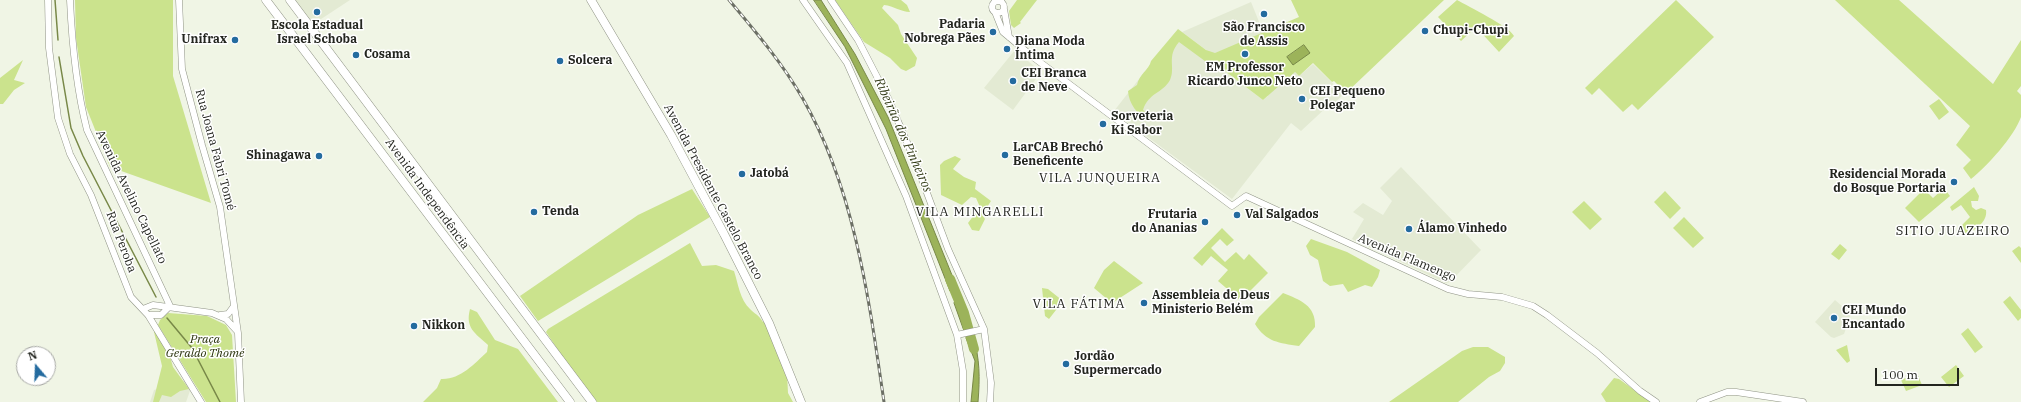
<!DOCTYPE html>
<meta charset="utf-8">
<style>
body{margin:0}
#map{position:relative;width:2021px;height:402px;overflow:hidden;background:#f0f5e5;font-family:"IBM Plex Serif",serif}
canvas{display:block}
.north{position:absolute;left:16px;top:346px;width:40px;height:40px;box-sizing:border-box;background:#fff;border:1px solid #a7a8a5;border-radius:50%;rotate:341deg;font-size:11px;font-weight:700;line-height:16px;text-align:center;color:#23251f}
.north::after{content:'';display:block;margin:auto;width:14px;height:18px;background:#246b9f;clip-path:polygon(50% 0,100% 100%,50% 72%,0 100%)}
.scale{position:absolute;left:1875px;top:368px;width:84px;height:18px;box-sizing:border-box;border:2px solid #23251f;border-top:0;padding-left:5px;font-size:12px;line-height:14px;white-space:nowrap;color:#23251f;-webkit-text-stroke:3px #fff;paint-order:stroke}
</style>
<div id="map">
<canvas width="2021" height="402"></canvas>
<div class="north">N</div>
<div class="scale">100 m</div>
</div>
<script>
const ctx = document.querySelector('canvas').getContext('2d');
ctx.lineJoin = 'round';
function fillPath(path, color) { ctx.fillStyle = color; ctx.fill(path, 'evenodd'); }
function trace(path, color, width, dash) { ctx.strokeStyle = color; ctx.lineWidth = width; ctx.lineCap = dash ? 'butt' : 'round'; ctx.setLineDash(dash || []); ctx.stroke(path); }
function drawText(font, color, halo, rows, align = 'center') {
  ctx.font = font + ' "IBM Plex Serif",serif'; ctx.lineWidth = 3; ctx.setLineDash([]); ctx.textBaseline = 'middle'; ctx.strokeStyle = halo; ctx.fillStyle = color; for (const [text, x, y, turn = 0] of rows) {
    ctx.save(); ctx.translate(x, y); ctx.rotate((+turn || 0) * Math.PI / 180); ctx.textAlign = isNaN(turn) ? turn : align; if (halo) ctx.strokeText(text, 0, 0); ctx.fillText(text, 0, 0); ctx.restore();
  }
}
const built = new Path2D(`
 M295,0H350L312,25Z
 M1251,2L1264,34L1259,37L1299,76L1313,64L1344,94L1331,106L1329,105L1301,131L1291,123L1232,199L1115,113L1114,111L1175,33L1263,100L1268,96L1182,32Z
 M1015,50L1041,72L1013,110L984,88Z
 M1401,167L1481,250L1450,282L1446,283L1352,239L1364,219L1353,212L1363,203L1383,215L1392,201L1380,188Z
 M1835,300L1851,314L1844,334L1834,338L1831,337L1815,322Z
 M185,380L191,388L186,402H150L154,390Z`);
const green = new Path2D(`
 M75,0H173V76L211,203L110,167L86,107L76,38Z
 M835,0H901L907,5L910,12C901,12 894,6 884,5L882,8L898,25L901,34L917,58L915,66L906,71L901,69L890,58L864,42Z
 M1017,0H1037L1020,22L1021,23L1014,28L1011,25L1009,11Z
 M1291,0H1444L1346,93L1334,81L1332,82L1313,63L1299,76L1295,72L1263,100L1217,65L1209,64L1179,42C1166,57 1176,67 1170,80C1162,94 1149,92 1143,110L1151,117L1148,121C1137,114 1129,104 1128,91L1137,85C1139,74 1149,70 1151,61L1178,29L1206,50L1215,53L1299,17Z
 M1457,0C1468,6 1510,27 1514,36L1499,52L1476,27L1461,41L1438,17Z
 M1676,0L1714,37L1638,110L1632,104L1623,112L1599,88L1592,95L1585,88Z
 M1835,0H1899L1993,84L2021,40V86L2017,91L2021,95C2021,101 2021,110 2021,117C2014,137 1987,166 1971,179L1963,168L1971,160L1956,145L1970,126Z
 M23,60L14,80L25,83L14,90L3,104H0V78Z
 M1939,99L1949,112L1939,120L1929,106Z
 M955,156L961,159L953,169L964,177L976,182L975,189L991,201L982,215L985,219L979,231L972,230L968,223L980,207L976,198L971,197L962,205L941,195L940,165L944,161Z
 M1974,187L1979,196L1978,201H1971L1972,207L1976,210L1981,208L1986,210C1988,222 1974,232 1963,234L1960,227L1970,217L1961,205L1952,211L1950,207Z
 M1944,188L1950,196L1919,222L1905,208L1924,189L1933,198Z
 M692,189L710,217L538,321L520,296L638,215Z
 M1665,191L1681,208L1670,219L1654,202Z
 M1584,201L1602,219L1590,230L1572,212Z
 M1684,217L1704,238L1693,248L1673,228Z
 M1222,228L1234,240L1227,246L1220,239L1211,248L1225,262L1236,252L1244,260L1249,254L1268,273L1250,291L1236,278L1249,290L1240,300L1218,281L1228,270L1211,256L1202,266L1193,258Z
 M1311,239L1347,252L1380,270L1378,277L1372,287L1365,285L1348,292L1343,284L1330,286L1323,281L1318,260L1310,255L1306,246Z
 M690,243L702,266L716,265L734,271C738,283 740,300 750,309C756,315 758,314 763,322H766L787,373L788,393L793,402H597L570,368L546,332L548,329Z
 M1840,244L1847,250L1839,260L1831,254Z
 M2019,246L2021,248V263L2012,251Z
 M1114,261L1143,283L1109,305L1107,299L1094,288L1104,270Z
 M1042,288L1048,289L1063,301L1049,319L1045,316Z
 M1283,293C1300,300 1316,305 1315,327L1299,346C1279,343 1266,342 1255,324L1259,317Z
 M2010,296L2021,310V318L2018,321L2003,302Z
 M470,309L477,312L495,340L518,349L558,402H423L437,388L441,379C460,380 474,364 487,352L488,345C475,333 465,328 470,309Z
 M168,313L207,316L226,325L232,335L236,402H206L158,325L160,320Z
 M1968,328L1983,347L1975,353L1961,334Z
 M156,330L169,353L173,367L189,389L180,391L171,397L162,395L159,402H153L162,366L154,332Z
 M1847,345L1850,361L1847,363L1836,350Z
 M1473,347H1488L1505,357V363L1500,371L1489,377L1458,402H1389L1462,351Z
 M1956,365L1964,376L1949,387L1941,377Z
 M1917,373L1922,385L1906,391L1901,380Z
 M1614,378L1619,379L1651,402H1606L1601,394Z`);
const water = new Path2D(`
 M814,0H821L855,54L888,117L958,290L950,291L886,129L845,47Z
 M1304,45L1310,53L1293,65L1287,57Z
 M962,302L972,328L964,331L954,303Z
 M973,335C980,360 980,377 978,402H971L975,361L966,338Z`);
const stream = new Path2D(`
 M55,0L58,40
 M59,57L71,128L83,156L156,297
 M167,318L192,348L220,402`);
const river = new Path2D(`
 M950,279L964,313L974,349`);
const minor = new Path2D(`
 M48,0L49,48L58,118L70,154L91,195L131,297L148,315L201,402
 M70,0C72,44 76,87 87,130L170,306L161,315H148
 M179,0L182,69L202,145L220,207L238,333L241,402
 M803,0L847,63L906,196L957,335L963,371V402
 M831,0L858,40L888,98L915,161L948,249L984,329L991,383L990,402
 M992 7a6 6 0 1 1 12 0a6 6 0 1 1-12 0Z
 M1004,9L1009,37
 M995,12L1003,32L1033,57L1232,206L1246,196L1448,289L1468,294L1502,297L1533,306L1547,315L1597,353L1640,391L1656,402
 M143,309L153,305L212,313L226,319L237,331
 M220,315L228,314L234,306
 M957,335L984,329
 M1700,402L1727,392H1736L1803,402`);
const major = new Path2D(`
 M266,0L570,402
 M290,0L592,402
 M591,0L671,135L724,234L769,323L801,402`);
const rail = new Path2D(`
 M729,0C756,32 783,64 803,99C855,190 869,300 884,402`);
const markers = [
 [317,12,4,"#246b9f"],
 [1264,14,4,"#246b9f"],
 [1425,31,4,"#246b9f"],
 [993,32,4,"#246b9f"],
 [235,40,4,"#246b9f"],
 [1007,49,4,"#246b9f"],
 [1245,54,4,"#246b9f"],
 [356,55,4,"#246b9f"],
 [560,61,4,"#246b9f"],
 [1013,81,4,"#246b9f"],
 [1302,99,4,"#246b9f"],
 [1103,124,4,"#246b9f"],
 [1005,155,4,"#246b9f"],
 [319,156,4,"#246b9f"],
 [742,174,4,"#246b9f"],
 [1954,182,4,"#246b9f"],
 [534,212,4,"#246b9f"],
 [1237,215,4,"#246b9f"],
 [1205,222,4,"#246b9f"],
 [1409,229,4,"#246b9f"],
 [1144,303,4,"#246b9f"],
 [1834,318,4,"#246b9f"],
 [414,326,4,"#246b9f"],
 [1066,364,4,"#246b9f"]
];
const poiNames = [
 ["Padaria",985,25,"right"],
 ["Nobrega Pães",985,39,"right"],
 ["Escola Estadual",317,26,"center"],
 ["Israel Schoba",317,40,"center"],
 ["São Francisco",1264,28,"center"],
 ["de Assis",1264,42,"center"],
 ["Chupi-Chupi",1433,31],
 ["Unifrax",227,40,"right"],
 ["Diana Moda",1015,42],
 ["Íntima",1015,56],
 ["Cosama",364,55],
 ["Solcera",568,61],
 ["EM Professor",1245,68,"center"],
 ["Ricardo Junco Neto",1245,82,"center"],
 ["CEI Branca",1021,74],
 ["de Neve",1021,88],
 ["CEI Pequeno",1310,92],
 ["Polegar",1310,106],
 ["Sorveteria",1111,117],
 ["Ki Sabor",1111,131],
 ["LarCAB Brechó",1013,148],
 ["Beneficente",1013,162],
 ["Shinagawa",311,156,"right"],
 ["Jatobá",750,174],
 ["Residencial Morada",1946,175,"right"],
 ["do Bosque Portaria",1946,189,"right"],
 ["Tenda",542,212],
 ["Frutaria",1197,215,"right"],
 ["do Ananias",1197,229,"right"],
 ["Val Salgados",1245,215],
 ["Álamo Vinhedo",1417,229],
 ["Assembleia de Deus",1152,296],
 ["Ministerio Belém",1152,310],
 ["CEI Mundo",1842,311],
 ["Encantado",1842,325],
 ["Nikkon",422,326],
 ["Jordão",1074,357],
 ["Supermercado",1074,371]
];
const streetNames = [
 ["Rua Joana Fabri Tomé",215,150,75],
 ["Avenida Presidente Castelo Branco",713,192,62],
 ["Avenida Independência",427,194,54],
 ["Avenida Avelino Capellato",131,197,64],
 ["Rua Peroba",121,242,69],
 ["Avenida Flamengo",1407,258,23]
];
const parkNames = [
 ["Praça",205,340],
 ["Geraldo Thomé",205,354]
];
const waterNames = [
 ["Ribeirão dos Pinheiros",903,135,66]
];
const neighbourhoodNames = [
 ["VILA JUNQUEIRA",1100,178],
 ["VILA MINGARELLI",980,212],
 ["SITIO JUAZEIRO",1953,231],
 ["VILA FÁTIMA",1079,304]
];
fillPath(built, '#e3ead3');
fillPath(green, '#cbe38d');
fillPath(water, '#9cb35a');
trace(water, '#788848', 1);
trace(stream, '#788848', 1.5);
trace(river, '#9cb35a', 10);
trace(minor, '#8f9385', 7);
trace(major, '#8f9385', 9);
trace(minor, '#fff', 6);
trace(major, '#fff', 8);
trace(rail, '#6c6f65', 3);
trace(rail, '#fff', 1.5, [4.5]);
for (const [x, y, r, color] of markers) { const dot = new Path2D(); dot.arc(x, y, r, 0, 2 * Math.PI); ctx.fillStyle = color; ctx.fill(dot); trace(dot, '#fff', 1.5); }
drawText('bold 12px', '#23251f', '#fff', poiNames, 'left');
drawText('12px', '#23251f', '#fff', streetNames);
drawText('italic 12px', '#29320c', '#fff', parkNames);
drawText('italic 13px', '#333c17', '#fff', waterNames);
ctx.letterSpacing = '1px';
drawText('13px', '#23251f', '#fff', neighbourhoodNames);
ctx.letterSpacing = '0px';
</script>
